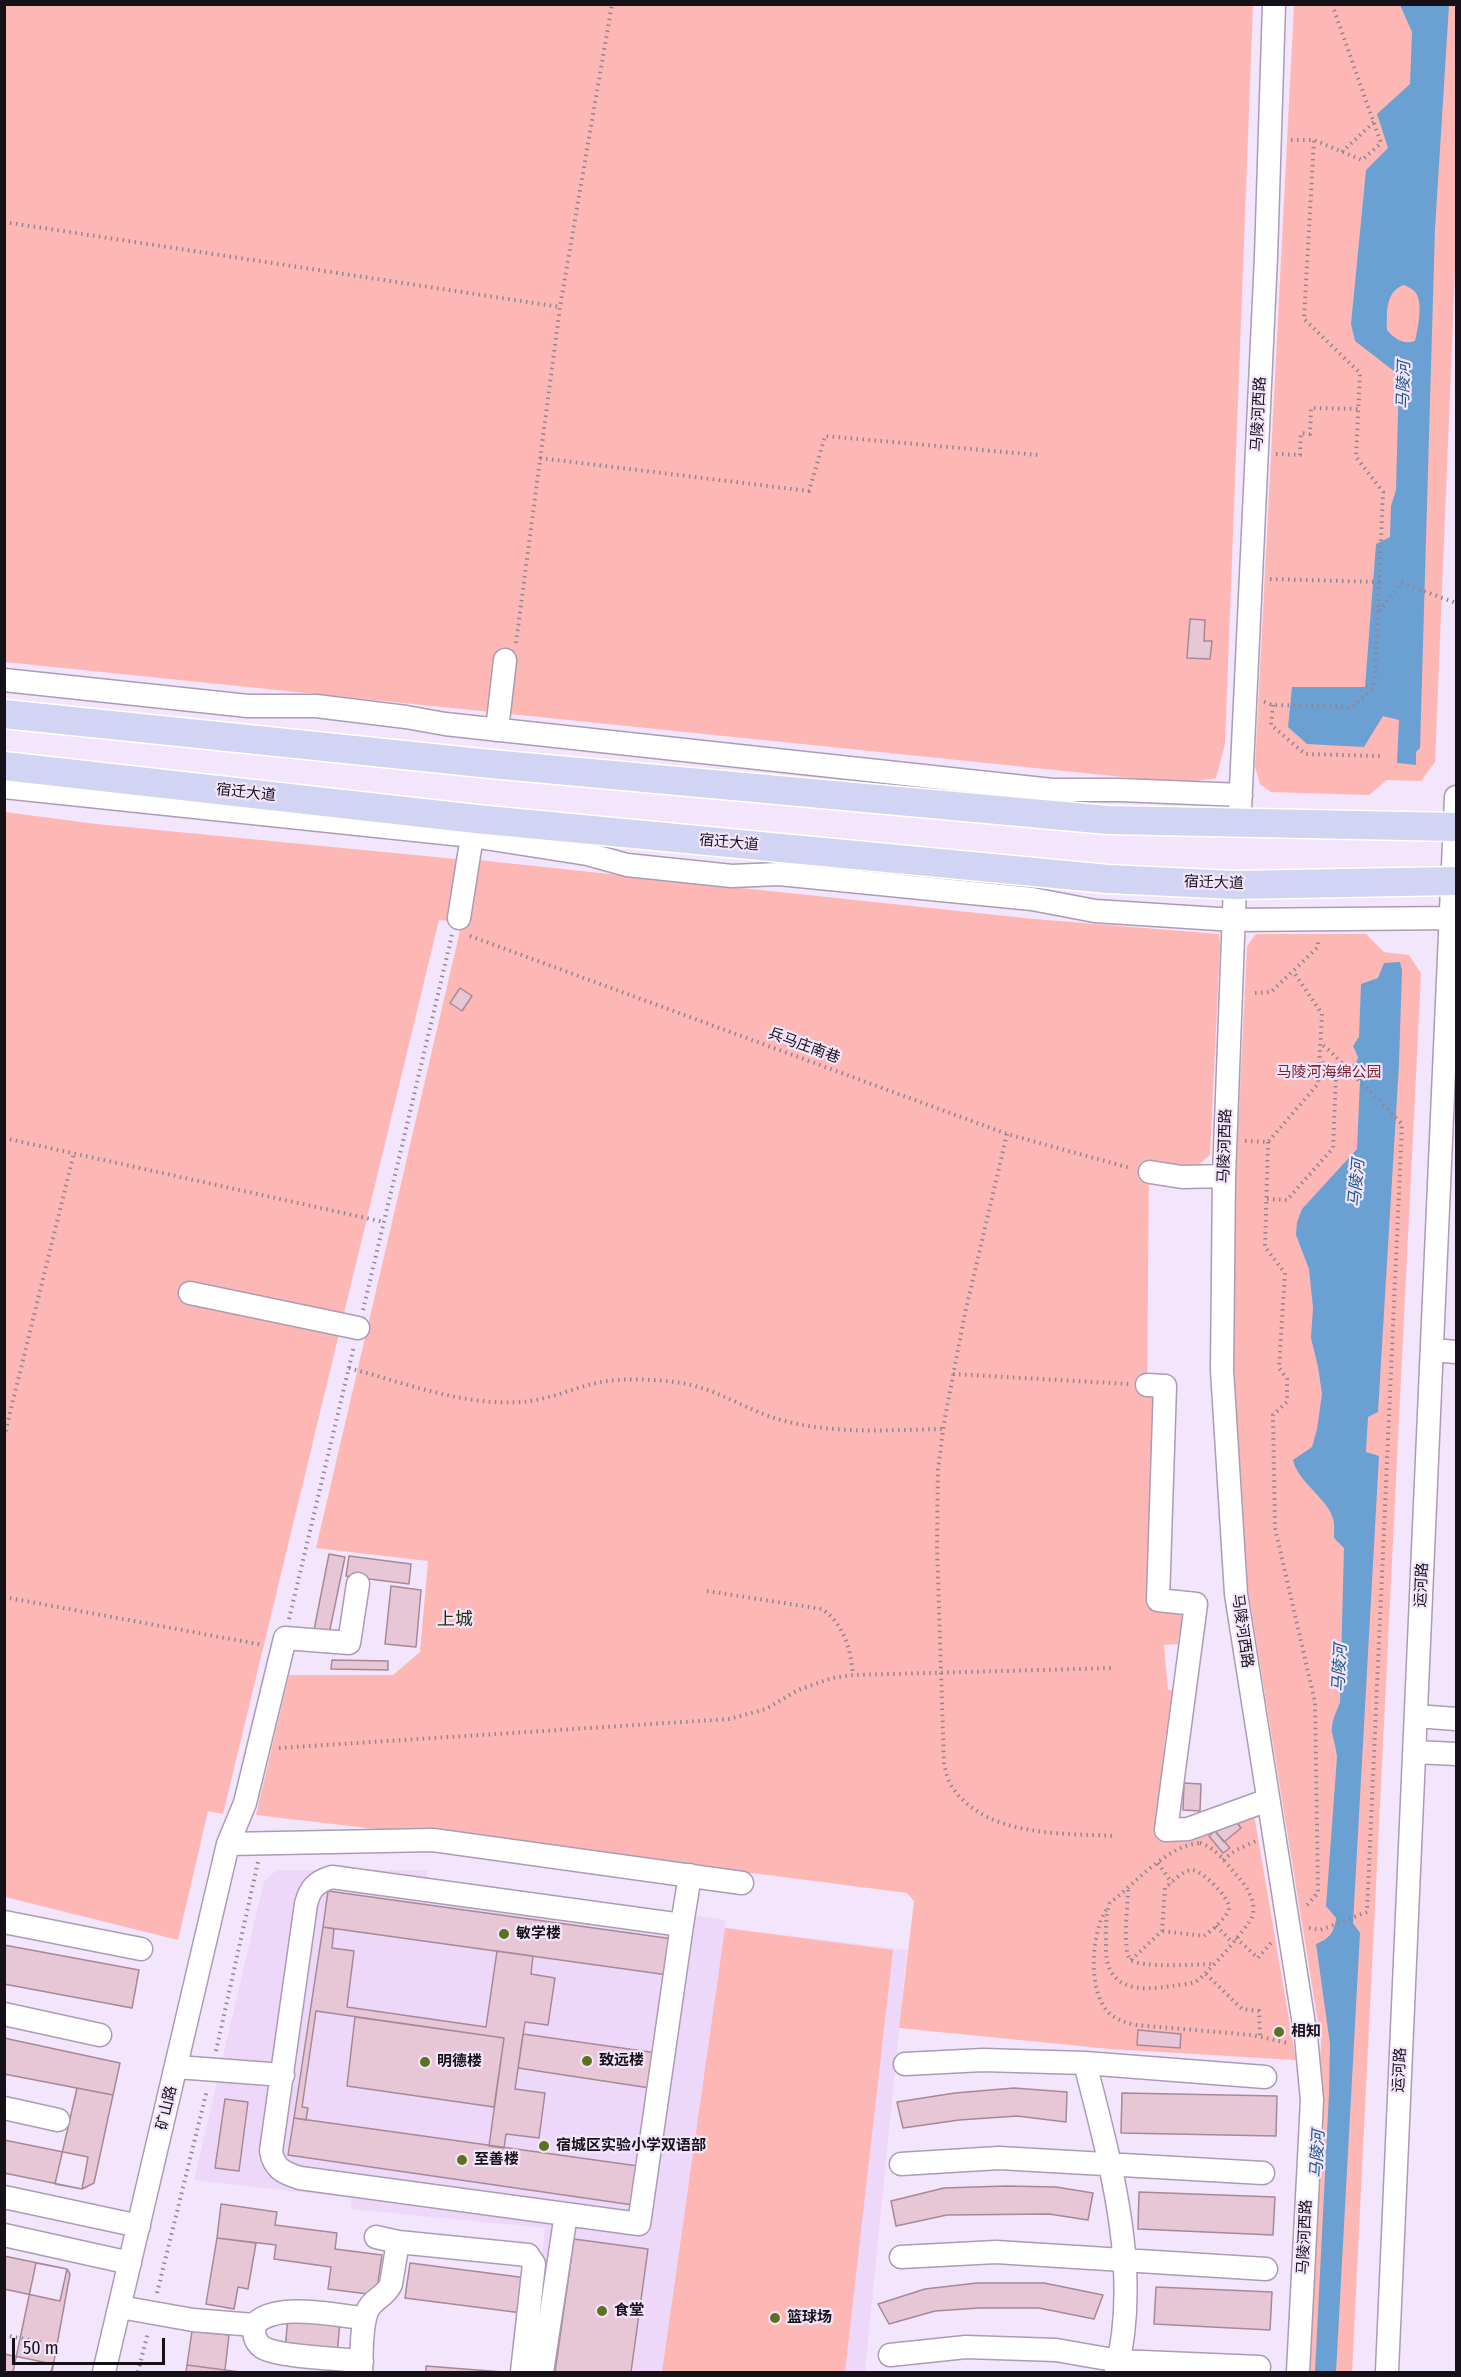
<!DOCTYPE html>
<meta charset="utf-8">
<style>
body{margin:0}
#map{position:relative;width:1461px;height:2377px;overflow:hidden;background:#f3e5fb;font-family:"Fira Sans Condensed",sans-serif}
canvas{display:block}
.frame{position:absolute;inset:0;border:6px solid #161019;pointer-events:none}
.scale{position:absolute;left:12px;top:2338px;width:153px;height:27px;box-sizing:border-box;border:3px solid #161019;border-top:0;padding-left:8px;font-size:18px;line-height:21px;white-space:nowrap;color:#161019;-webkit-text-stroke:4px #f3e5fb;paint-order:stroke}
</style>
<div id="map">
<canvas width="1461" height="2377"></canvas>
<div class="frame"></div>
<div class="scale">50 m</div>
</div>
<script>
const ctx = document.querySelector('canvas').getContext('2d');
ctx.lineJoin = 'round';
function fillPath(path, color) { ctx.fillStyle = color; ctx.fill(path, 'evenodd'); }
function trace(path, color, width, dash) { ctx.strokeStyle = color; ctx.lineWidth = width; ctx.lineCap = dash ? 'butt' : 'round'; ctx.setLineDash(dash || []); ctx.stroke(path); }
function drawText(font, color, halo, rows, align = 'center') {
  ctx.font = font + ' "Fira Sans Condensed","Noto Sans SC",sans-serif'; ctx.lineWidth = 4.5; ctx.setLineDash([]); ctx.textBaseline = 'middle'; ctx.strokeStyle = halo; ctx.fillStyle = color; for (const [text, x, y, turn = 0] of rows) {
    ctx.save(); ctx.translate(x, y); ctx.rotate((+turn || 0) * Math.PI / 180); ctx.textAlign = isNaN(turn) ? turn : align; if (halo) ctx.strokeText(text, 0, 0); ctx.fillText(text, 0, 0); ctx.restore();
  }
}
const built = new Path2D(`
 M277,1870H427V1879L725,1920V1928L907,1950L865,2372H530L545,2228L351,2209V2198L194,2180L264,1881Z`);
const green = new Path2D(`
 M5,5H1253L1225,744L1216,778L1181,783L5,662Z
 M1294,5H1456V247L1435,762L1421,781L1387,780L1369,795L1271,792L1260,784L1255,767Z
 M5,812L96,824L456,859L448,921L439,920L223,1814L208,1811L178,1940L5,1897Z
 M478,860L1034,919L1219,934L1220,945L1210,1155L1196,1167L1149,1165L1147,1392H1158L1149,1609L1184,1611L1183,1636H1179L1178,1644L1164,1645L1168,1690H1175L1172,1715H1168L1170,1734L1165,1736L1162,1831L1253,1809L1296,2060L1110,2049L899,2028L914,1901L907,1893L760,1874L256,1815L289,1675H393L420,1652L428,1561L316,1548L462,922H469Z
 M1256,934H1366L1384,952L1409,955L1421,973L1352,2372H1305L1321,2041L1245,1571L1234,1399L1233,1234L1247,946Z
 M725,1928L893,1950L845,2372H662Z`);
const water = new Path2D(`
 M1400,5H1449L1435,229L1420,748L1416,752V765L1397,763L1399,720L1383,716L1364,747L1307,744L1288,727L1292,687H1365L1376,544L1390,537L1391,506L1396,490L1399,375L1355,341L1351,324L1366,170L1388,148L1377,114L1410,84L1412,32ZM1404,285C1408,287 1413,289 1416,293C1423,304 1418,328 1415,341C1403,345 1395,339 1387,330C1387,313 1385,291 1404,285Z
 M1400,962L1402,970L1399,1064L1378,1412L1368,1417L1366,1452L1379,1456L1353,1923L1360,1933L1336,2372H1315L1329,2094L1330,2044L1316,1944C1330,1938 1334,1933 1336,1918L1326,1906L1337,1757C1336,1749 1335,1745 1333,1737C1329,1725 1336,1713 1340,1702L1344,1548L1334,1538C1334,1532 1335,1525 1333,1519C1329,1500 1297,1481 1293,1460L1312,1447L1317,1429L1322,1394L1318,1367L1311,1338L1313,1308L1309,1269L1296,1235L1297,1222L1302,1209L1357,1149L1360,1081L1351,1065L1356,1064L1358,1057L1353,1046L1359,1037L1361,984L1378,978L1384,963Z`);
const building = new Path2D(`
 M1190,619L1205,620L1204,641H1212L1210,659L1187,658Z
 M460,988L472,996L462,1011L450,1003Z
 M329,1554L345,1557L329,1634L314,1630Z
 M349,1556L411,1564L409,1584L346,1576Z
 M391,1586L421,1590L416,1647L385,1644Z
 M332,1660L388,1661V1670L331,1669Z
 M1184,1783L1201,1784L1200,1811L1183,1810Z
 M1232,1816L1241,1828L1224,1842L1215,1831Z
 M1215,1831L1230,1848L1223,1853L1209,1836Z
 M328,1891L673,1939L668,1975L323,1927Z
 M323,1927L334,1929L332,1948L354,1951L347,2007L486,2027L497,1951L533,1956L531,1974L555,1978L548,2025L525,2022L515,2089L545,2093L539,2138L506,2134L504,2148L489,2146L504,2038L316,2011L302,2107L308,2108L306,2120L294,2118Z
 M4,1945L139,1970L132,2008L4,1984Z
 M355,2017L504,2038L494,2107L347,2086Z
 M1138,2030L1181,2034L1180,2048L1137,2045Z
 M523,2034L657,2053L650,2088L518,2068Z
 M4,2038L120,2063L113,2095L4,2074Z
 M77,2088L113,2095L94,2183L82,2189L55,2184Z
 M1014,2088L1067,2092L1066,2122L1017,2116L959,2120L903,2128L897,2102L955,2093Z
 M1122,2093L1277,2096L1276,2136L1121,2133Z
 M225,2099L248,2102L239,2171L215,2168Z
 M294,2118L638,2166L633,2205L288,2155Z
 M4,2140L88,2157L82,2189L4,2173Z
 M1006,2186L1056,2187L1093,2193L1088,2220L1049,2214L947,2215L896,2226L891,2201L944,2188Z
 M1139,2192L1275,2197L1273,2235L1138,2229Z
 M221,2204L277,2212L275,2225L337,2233L335,2249L382,2255L376,2295L328,2289L331,2267L274,2259L276,2245L217,2238Z
 M217,2238L256,2243L248,2289L238,2287L234,2309L206,2304Z
 M574,2239L648,2249L631,2372H555Z
 M4,2256L67,2269L60,2301L4,2289Z
 M36,2263L67,2269L70,2274L52,2372H13Z
 M410,2263L527,2278L522,2313L405,2298Z
 M977,2283H1044L1103,2295L1094,2319L1039,2308H979L935,2311L889,2324L878,2304L925,2289Z
 M1156,2287L1272,2292L1270,2330L1154,2324Z
 M288,2316L340,2321L337,2355L285,2350Z
 M192,2331L229,2335L225,2370L187,2365Z
 M4,2354L53,2364L51,2372H4Z
 M187,2365L225,2370L240,2372H186Z
 M426,2366L503,2372H426Z`);
const path = new Path2D(`
 M1291,140H1314L1362,160L1381,143L1332,4
 M1342,152L1374,122
 M4,222L560,307
 M1276,454L1300,455L1301,433L1310,434L1311,408L1358,409
 M540,458L809,491L825,436L1038,455
 M1270,579L1380,582
 M1379,611L1402,583L1456,603
 M516,643L560,307L612,4
 M1264,702L1273,705L1352,707L1372,689L1375,676L1383,492L1356,457L1360,373L1304,319L1314,140
 M1273,705L1271,725L1305,754L1380,756
 M470,936L1007,1134L1130,1168
 M1255,993L1271,992L1318,947V940
 M1007,1134L965,1313L944,1423L938,1470L937,1546L944,1765C946,1772 948,1781 952,1787C986,1837 1060,1833 1114,1836
 M4,1138L384,1222
 M1245,1141L1268,1142L1318,1084L1322,1014L1293,971
 M1268,1142L1265,1247L1285,1273L1279,1368L1287,1379V1402L1273,1415L1275,1528L1315,1702L1318,1893L1307,1905
 M1267,1199L1287,1200L1333,1148L1336,1075L1320,1060
 M363,1310L452,935
 M349,1368C405,1383 463,1406 522,1402C549,1400 575,1387 601,1382C625,1378 650,1379 674,1382C716,1386 748,1413 789,1422C838,1434 892,1430 943,1429
 M953,1374L1129,1384
 M4,1437L74,1153
 M707,1591L822,1609C844,1624 851,1650 853,1675
 M4,1597L263,1645
 M289,1619L354,1346
 M279,1748L729,1719L766,1709L798,1690L832,1678L853,1675L1115,1668
 M1200,1843C1217,1848 1228,1866 1240,1879C1248,1888 1257,1904 1252,1917C1249,1926 1204,1978 1195,1982C1188,1984 1179,1985 1172,1986C1136,1992 1104,1989 1106,1944C1106,1931 1105,1916 1110,1903C1135,1883 1168,1845 1200,1843Z
 M1223,1860L1236,1850L1256,1841
 M1158,1863L1172,1883
 M1128,1890C1128,1903 1122,1949 1130,1959C1139,1969 1198,1964 1213,1964
 M1106,1910C1091,1934 1087,1993 1110,2014C1118,2020 1126,2023 1136,2025L1252,2035L1288,2043
 M1216,1926L1232,1942
 M1309,1928L1320,1930L1367,1912L1402,1124L1331,1052L1320,1043
 M1236,1938L1258,1958L1271,1943
 M1131,1960L1162,1931L1165,1888C1172,1882 1183,1870 1192,1870C1202,1870 1230,1898 1229,1908C1228,1917 1211,1931 1204,1936L1162,1931
 M1206,1974L1242,2009L1259,2011L1260,2038
 M216,2051L258,1862
 M157,2293L207,2090
 M4,2335L44,2343
 M138,2372L148,2332`);
const minor = new Path2D(`
 M4,680L248,706H316L406,717L445,724L1052,790H1120L1241,795
 M497,730L505,660
 M4,787L472,836L587,854L627,865L732,876L779,874L1032,899L1095,911L1234,920L1456,918
 M1240,809L1266,257L1274,4
 M1235,885L1224,1176L1222,1370L1236,1594L1306,2037L1312,2100L1298,2372
 M459,918L472,836
 M1150,1172L1182,1177L1224,1176
 M190,1293L358,1328
 M1433,1350L1456,1352
 M1147,1385L1165,1386L1158,1600L1196,1604L1166,1830L1188,1829L1268,1800
 M1416,1716L1456,1719
 M1415,1752L1456,1754
 M228,1844L433,1840L742,1883
 M332,1877L682,1925L639,2224L300,2178C284,2173 274,2169 271,2151L306,1904C310,1888 316,1882 332,1877Z
 M4,1922L141,1949
 M682,1925L690,1875
 M4,2014L100,2035
 M1085,2063C1110,2162 1142,2271 1116,2372
 M905,2064L983,2060L1085,2063L1265,2077
 M177,2067L283,2075
 M4,2108L58,2120
 M901,2164L999,2158L1263,2173
 M4,2197L139,2226
 M4,2235L130,2263
 M376,2237L398,2242L528,2255L534,2264L522,2372
 M901,2257L996,2252L1266,2269
 M120,2307L193,2320L254,2325C254,2334 254,2341 262,2347C276,2357 341,2359 362,2361
 M254,2325C275,2301 336,2316 365,2318
 M890,2355L966,2347L1056,2350L1119,2361L1259,2367
 M104,2372L228,1844L245,1803L285,1638L349,1643L358,1584
 M361,2372C362,2356 360,2317 371,2305C378,2297 387,2294 391,2284L398,2242
 M542,2372L566,2214
 M1387,2372L1456,797`);
const major = new Path2D(`
 M4,714L491,764L1108,820L1456,827
 M4,766L476,819L1108,879L1235,885L1456,881`);
const markers = [
 [504,1934,6,"#5d7121"],
 [1279,2032,6,"#5d7121"],
 [587,2061,6,"#5d7121"],
 [425,2062,6,"#5d7121"],
 [544,2146,6,"#5d7121"],
 [462,2160,6,"#5d7121"],
 [602,2311,6,"#5d7121"],
 [775,2318,6,"#5d7121"]
];
const streetNames = [
 ["马陵河西路",1259,414,-87],
 ["宿迁大道",246,793,6],
 ["宿迁大道",729,843,5],
 ["宿迁大道",1214,883,2],
 ["兵马庄南巷",804,1046,20],
 ["马陵河西路",1225,1146,-88],
 ["运河路",1422,1585,-87],
 ["马陵河西路",1242,1631,82],
 ["运河路",1400,2070,-87],
 ["矿山路",167,2108,-77],
 ["马陵河西路",1305,2237,-87]
];
const parkNames = [
 ["马陵河海绵公园",1329,1073]
];
const poiNames = [
 ["敏学楼",516,1934],
 ["相知",1291,2032],
 ["致远楼",599,2061],
 ["明德楼",437,2062],
 ["宿城区实验小学双语部",556,2146],
 ["至善楼",474,2160],
 ["食堂",614,2311],
 ["篮球场",787,2318]
];
const waterNames = [
 ["马陵河",1404,385,-88],
 ["马陵河",1357,1183,-85],
 ["马陵河",1340,1668,-87],
 ["马陵河",1318,2154,-87]
];
const quarterNames = [
 ["上城",455,1620]
];
fillPath(built, '#eed8fa');
fillPath(green, '#fdb8b5');
fillPath(water, '#6aa1d2');
fillPath(building, '#e7c7d6');
trace(building, '#a68896', 1.5);
trace(minor, '#ac9bb5', 25);
trace(major, '#fff', 31);
trace(path, '#8f8595', 4, [1.5, 4.5]);
trace(minor, '#fff', 22);
trace(major, '#d1d4f2', 28);
for (const [x, y, r, color] of markers) { const dot = new Path2D(); dot.arc(x, y, r, 0, 2 * Math.PI); ctx.fillStyle = color; ctx.fill(dot); trace(dot, '#f3e5fb', 2); }
drawText('15px', '#161019', '#f3e5fb', streetNames);
drawText('15px', '#7e242a', '#f3e5fb', parkNames);
drawText('bold 15px', '#161019', '#f3e5fb', poiNames, 'left');
drawText('italic 16px', '#195685', '#f3e5fb', waterNames);
drawText('18px', '#252f09', '#f3e5fb', quarterNames);
</script>
